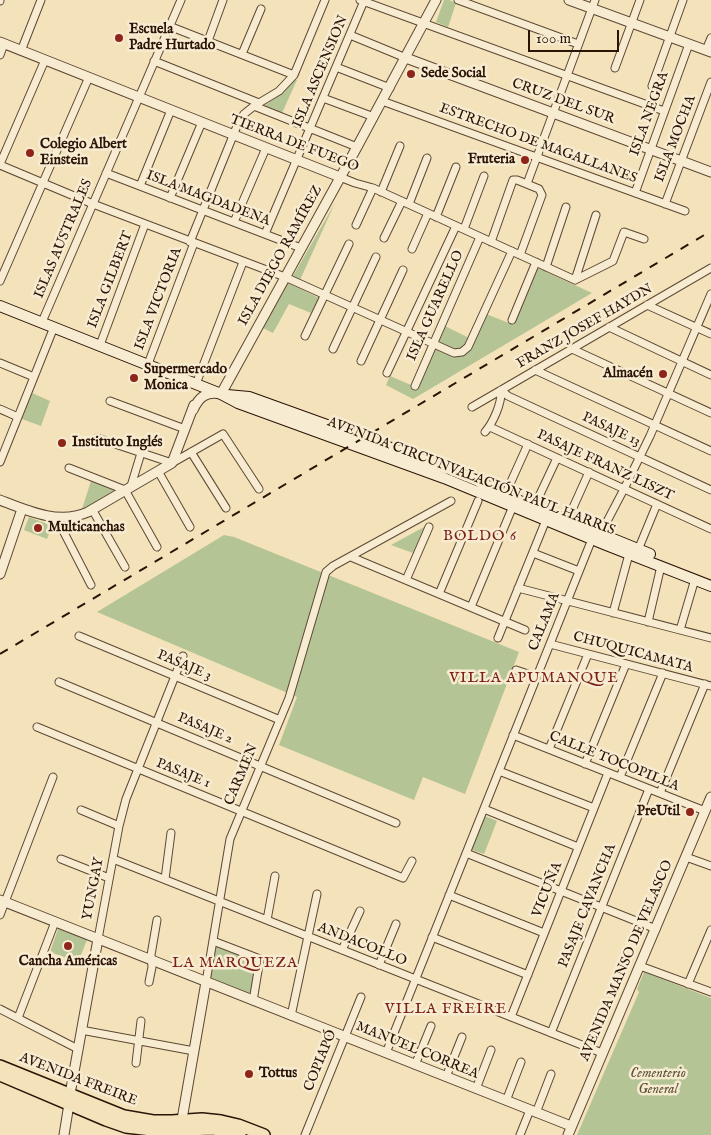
<!DOCTYPE html>
<meta charset="utf-8">
<style>
body{margin:0}
#map{position:relative;width:711px;height:1135px;overflow:hidden;background:#f3e2ba;font-family:"IM FELL English",serif}
canvas{display:block}
.scale{position:absolute;left:528px;top:30px;width:91px;height:22px;box-sizing:border-box;border:2px solid #2b1306;border-top:0;padding-left:6px;font-size:15px;line-height:18px;white-space:nowrap;color:#2b1306;-webkit-text-stroke:4px #f7ecd2;paint-order:stroke}
</style>
<div id="map">
<canvas width="711" height="1135"></canvas>
<div class="scale">100 m</div>
</div>
<script>
const ctx = document.querySelector('canvas').getContext('2d');
ctx.lineJoin = 'round';
function fillPath(path, color) { ctx.fillStyle = color; ctx.fill(path, 'evenodd'); }
function trace(path, color, width, dash) { ctx.strokeStyle = color; ctx.lineWidth = width; ctx.lineCap = dash ? 'butt' : 'round'; ctx.setLineDash(dash || []); ctx.stroke(path); }
function drawText(font, color, halo, rows, align = 'center') {
  ctx.font = font + ' "IM FELL English",serif'; ctx.lineWidth = 5; ctx.setLineDash([]); ctx.textBaseline = 'middle'; ctx.strokeStyle = halo; ctx.fillStyle = color; for (const [text, x, y, turn = 0] of rows) {
    ctx.save(); ctx.translate(x, y); ctx.rotate((+turn || 0) * Math.PI / 180); ctx.textAlign = isNaN(turn) ? turn : align; if (halo) ctx.strokeText(text, 0, 0); ctx.fillText(text, 0, 0); ctx.restore();
  }
}
const green = new Path2D(`
 M444,0H449L456,3L448,27L436,22Z
 M294,79L297,80L282,113L264,106L285,91Z
 M335,203L300,280L293,276Z
 M538,268L592,293L413,399L386,385L390,376L418,388L445,326L475,341L486,314L514,325Z
 M288,283L319,298L311,313L289,304L273,333L263,328Z
 M32,393L50,401L41,426L22,419Z
 M91,481L116,489L94,503L82,509Z
 M29,517L52,526L47,539L24,530Z
 M424,527L413,553L391,545Z
 M224,535L234,537L519,652L465,794L423,777L414,800L279,745L297,697L97,612Z
 M485,816L497,821L484,854L472,850Z
 M58,929L87,940L78,962L50,952Z
 M216,947L257,962L251,996L210,980Z
 M644,972L711,998V1135H577L639,992L637,989Z`);
const minor = new Path2D(`
 M360,0L664,111
 M458,0L578,44
 M0,1V0
 M169,26L294,75
 M350,35L406,58
 M208,41L223,0
 M706,50L711,38
 M21,51L41,0
 M242,54L261,9
 M0,55L4,44
 M154,61L259,103
 M336,67L390,88
 M615,68L640,0
 M652,86L683,0
 M323,98L374,117
 M382,101L685,211
 M254,106L357,147
 M0,164L45,60
 M0,165L93,204L285,277L454,353L462,352L468,347L512,251
 M106,173L301,248
 M340,177L355,183L373,188L575,280
 M528,181L595,0
 M140,186L171,110
 M381,192L400,146
 M635,193L689,44
 M170,198L202,122
 M409,204L427,158
 M665,204L711,82
 M436,217L456,167
 M234,222L266,148
 M356,225L373,188
 M464,229L484,176
 M265,234L364,1
 M384,238L402,201
 M190,242L239,121L244,114L254,106L279,91L294,75L325,0
 M491,242L513,180H517L539,189L542,195L520,255
 M412,249L428,213
 M546,267L566,207
 M575,280L613,261L624,232L644,239
 M575,280L596,215
 M0,281L89,77
 M647,305L711,334
 M512,320L536,262
 M42,322L181,0
 M609,327L711,375
 M305,336L349,244
 M100,345L145,224
 M333,349L376,257
 M572,349L711,413
 M361,361L403,270
 M0,363L34,377
 M148,364L194,243
 M535,370L711,451
 M387,373L456,226
 M196,384L243,262
 M415,386L480,237
 M501,390L508,396L711,490
 M110,401L185,429
 M472,407L711,268
 M0,409L18,417
 M490,427L711,529
 M485,432C493,423 502,403 501,390
 M97,438L172,463L223,434L259,489
 M191,452L226,508
 M0,462L54,327
 M69,468L125,490L157,547
 M158,471L190,527
 M131,486L141,453
 M505,495L528,444
 M534,507L557,458
 M92,509L125,567
 M56,517L91,585
 M567,521L589,472
 M638,550L657,504
 M533,553L579,571
 M351,557L525,630
 M406,580L429,527
 M518,588L711,638
 M439,594L478,501
 M471,607L513,506
 M613,613L629,554
 M648,622L661,566
 M680,630L695,579
 M79,636L280,720
 M498,638L546,520
 M550,644L711,686
 M516,670L537,677
 M59,682L396,823
 M37,727L403,878L412,861
 M513,735L705,811
 M549,749L588,654
 M585,764L626,664
 M499,771L594,808
 M620,777L663,673
 M660,793L705,684
 M484,809L578,847
 M81,810L119,826
 M466,853L656,929
 M686,857L711,866
 M61,859L109,878
 M113,859L602,1053
 M165,879L171,833
 M449,895L544,933
 M0,915L53,777
 M267,920L275,876
 M432,937L528,975
 M98,939L119,826L126,799L183,656
 M213,941L260,959L253,1001
 M342,950L360,911
 M379,965L396,924
 M640,966L711,992
 M149,982L152,967L151,955L157,920
 M206,982L230,839L289,698L326,572L333,566L451,501
 M688,984L711,930
 M0,1009L78,1049
 M291,1016L317,894
 M511,1017L608,773
 M18,1018L55,922
 M81,1030L194,1051
 M551,1033L649,789
 M386,1053L592,539L600,534L602,531L624,489L650,436L711,294
 M136,1063L141,1021
 M415,1065L431,1026
 M446,1077L462,1037
 M476,1089L491,1050
 M506,1101L521,1062
 M536,1113L551,1074
 M305,1135L361,997
 M520,1135L530,1110`);
const tertiary = new Path2D(`
 M569,0L711,52
 M0,42L340,177
 M406,58L711,172
 M193,410C199,397 206,391 221,394L357,147L436,0
 M0,500C28,511 59,525 88,512L172,463L194,405
 M0,574L22,509
 M0,900L571,1126
 M181,1125L206,982
 M64,1135L69,1104L70,1094L98,939
 M568,1135L711,797`);
const secondary = new Path2D(`
 M0,306L221,394L238,403L444,478L606,545L711,586
 M227,395L249,397L449,469L478,481L505,495L650,554`);
const primary = new Path2D(`
 M0,1066L124,1116L153,1121H172L202,1119L221,1121L238,1125L264,1135
 M0,1075L106,1120L126,1127L160,1131L212,1129L228,1131L240,1135`);
const rail = new Path2D(`
 M0,654L711,231`);
const markers = [
 [119,38,5,"#8f2418"],
 [411,74,5,"#8f2418"],
 [30,153,5,"#8f2418"],
 [525,160,5,"#8f2418"],
 [663,374,5,"#8f2418"],
 [134,378,5,"#8f2418"],
 [62,443,5,"#8f2418"],
 [38,528,5,"#8f2418"],
 [690,812,5,"#8f2418"],
 [68,946,5,"#8f2418"],
 [249,1074,5,"#8f2418"]
];
const poiNames = [
 ["Escuela",129,30],
 ["Padre Hurtado",129,46],
 ["Sede Social",421,74],
 ["Colegio Albert",40,145],
 ["Einstein",40,161],
 ["Fruteria",515,160,"right"],
 ["Supermercado",144,370],
 ["Monica",144,386],
 ["Almacén",653,374,"right"],
 ["Instituto Inglés",72,443],
 ["Multicanchas",48,528],
 ["PreUtil",680,812,"right"],
 ["Cancha Américas",68,962,"center"],
 ["Tottus",259,1074]
];
const streetNames = [
 ["ISLA ASCENSION",321,72,-67],
 ["CRUZ DEL SUR",563,102,20],
 ["ISLA NEGRA",650,114,-70],
 ["ISLA MOCHA",676,139,-69],
 ["TIERRA DE FUEGO",294,144,21],
 ["ESTRECHO DE MAGALLANES",538,144,20],
 ["ISLA MAGDADENA",208,199,21],
 ["ISLAS AUSTRALES",64,239,-67],
 ["ISLA DIEGO RAMÍREZ",281,256,-61],
 ["ISLA GILBERT",111,280,-69],
 ["ISLA VICTORIA",159,299,-69],
 ["ISLA GUARELLO",436,306,-66],
 ["FRANZ JOSEF HAYDN",585,327,-30],
 ["PASAJE 13",611,430,25],
 ["PASAJE FRANZ LISZT",605,466,25],
 ["AVENIDA CIRCUNVALACIÓN PAUL HARRIS",471,477,21],
 ["CALAMA",545,622,-68],
 ["CHUQUICAMATA",633,653,15],
 ["PASAJE 3",184,666,23],
 ["PASAJE 2",205,729,23],
 ["CALLE TOCOPILLA",614,762,22],
 ["PASAJE 1",183,774,22],
 ["CARMEN",242,775,-67],
 ["YUNGAY",94,889,-79],
 ["VICUÑA",548,890,-68],
 ["PASAJE CAVANCHA",588,906,-68],
 ["ANDACOLLO",362,945,22],
 ["AVENIDA MANSO DE VELASCO",627,961,-67],
 ["MANUEL CORREA",417,1051,22],
 ["COPIAPÓ",321,1061,-68],
 ["AVENIDA FREIRE",78,1080,21]
];
const parkNames = [
 ["Cementerio",658,1074],
 ["General",658,1090]
];
const neighbourhoodNames = [
 ["BOLDO 6",480,537],
 ["VILLA APUMANQUE",534,679],
 ["LA MARQUEZA",235,964],
 ["VILLA FREIRE",446,1010]
];
fillPath(green, '#b5c494');
trace(minor, '#5d4733', 9);
trace(tertiary, '#5d4733', 11);
trace(secondary, '#2b1306', 12);
trace(primary, '#2b1306', 14);
trace(minor, '#f7ecd2', 7);
trace(tertiary, '#f7ecd2', 9);
trace(secondary, '#f7ecd2', 10);
trace(primary, '#f3e2ba', 11);
trace(rail, '#2b1306', 2, [9, 9]);
for (const [x, y, r, color] of markers) { const dot = new Path2D(); dot.arc(x, y, r, 0, 2 * Math.PI); ctx.fillStyle = color; ctx.fill(dot); trace(dot, '#f7ecd2', 2); }
drawText('bold 14px', '#2b1306', '#f7ecd2', poiNames, 'left');
drawText('14px', '#2b1306', '#f7ecd2', streetNames);
drawText('italic 14px', '#5b5138', '#f7ecd2', parkNames);
ctx.letterSpacing = '1px';
drawText('15px', '#7a1f14', '#f7ecd2', neighbourhoodNames);
ctx.letterSpacing = '0px';
</script>
